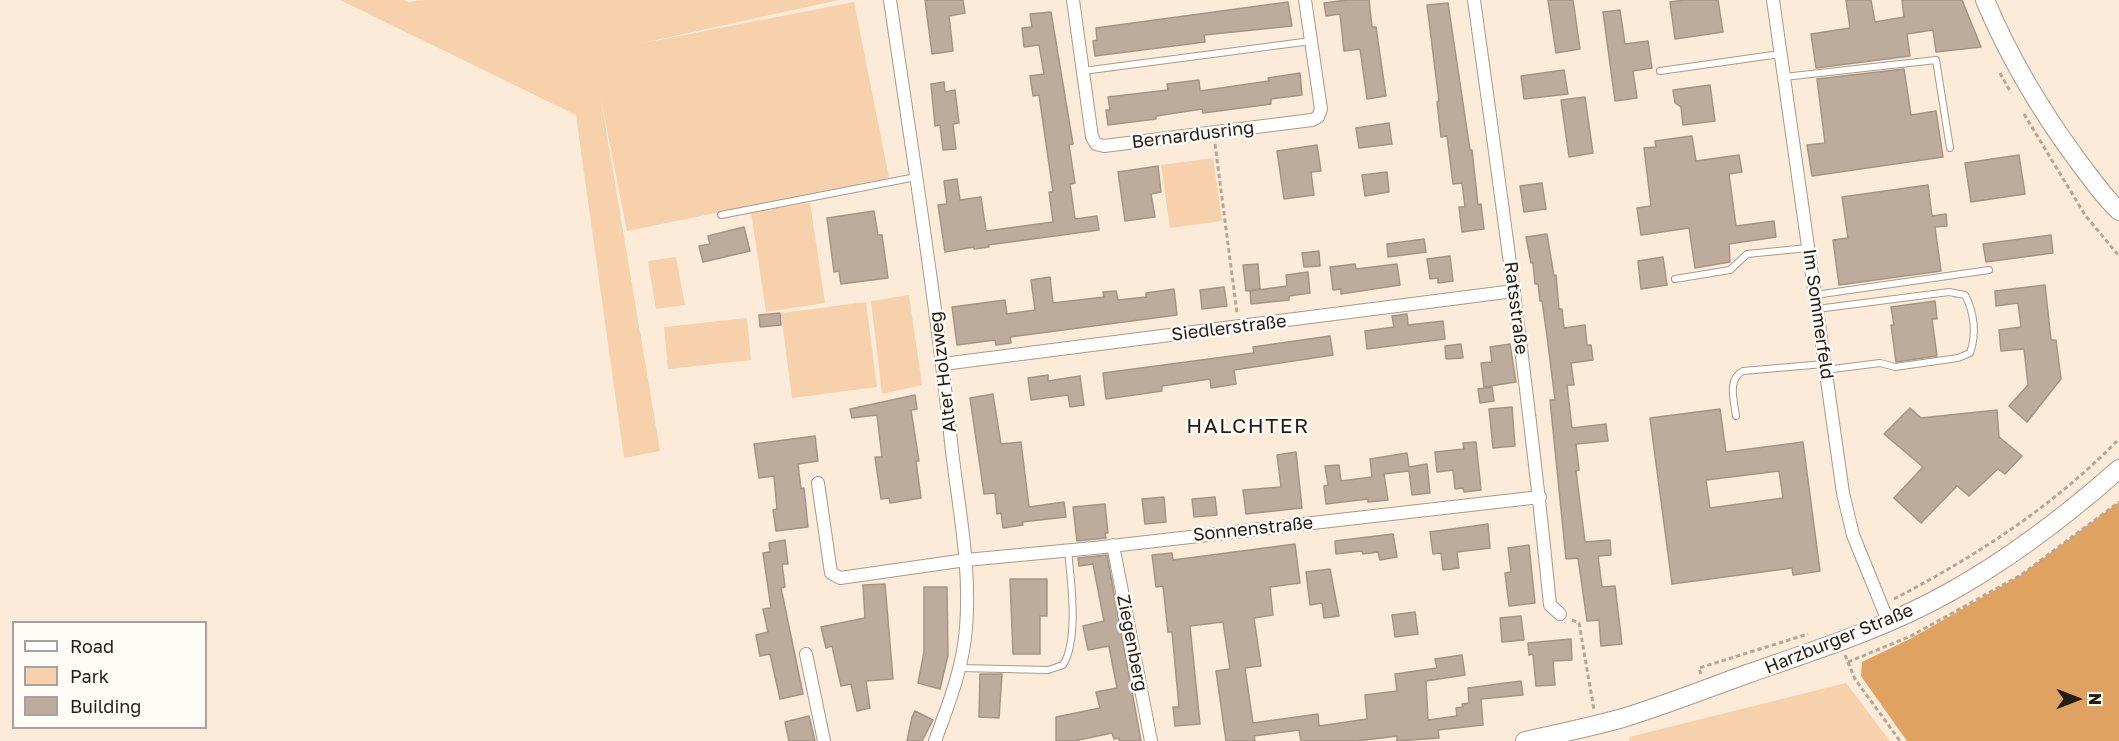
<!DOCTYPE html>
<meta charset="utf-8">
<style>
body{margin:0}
#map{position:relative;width:2119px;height:741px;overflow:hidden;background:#fdebd9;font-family:"Golos Text",sans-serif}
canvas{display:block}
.legend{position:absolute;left:12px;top:621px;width:195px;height:108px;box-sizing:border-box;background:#fffbf7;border:2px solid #a7a29d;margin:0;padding:8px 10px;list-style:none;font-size:18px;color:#221c15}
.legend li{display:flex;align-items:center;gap:12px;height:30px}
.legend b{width:30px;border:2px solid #a7a29d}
.north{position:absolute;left:2047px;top:669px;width:60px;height:60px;-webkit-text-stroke:4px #fffbf7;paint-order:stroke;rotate:90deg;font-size:16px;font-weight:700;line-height:24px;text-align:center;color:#221c15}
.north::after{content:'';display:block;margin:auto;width:21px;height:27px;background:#221c15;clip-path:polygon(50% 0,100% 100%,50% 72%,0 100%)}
</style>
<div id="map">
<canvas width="2119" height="741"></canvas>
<ul class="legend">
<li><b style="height:8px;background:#fff"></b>Road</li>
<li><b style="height:16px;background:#f6d1ac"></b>Park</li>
<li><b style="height:16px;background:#bdac9b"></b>Building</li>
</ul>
<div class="north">N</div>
</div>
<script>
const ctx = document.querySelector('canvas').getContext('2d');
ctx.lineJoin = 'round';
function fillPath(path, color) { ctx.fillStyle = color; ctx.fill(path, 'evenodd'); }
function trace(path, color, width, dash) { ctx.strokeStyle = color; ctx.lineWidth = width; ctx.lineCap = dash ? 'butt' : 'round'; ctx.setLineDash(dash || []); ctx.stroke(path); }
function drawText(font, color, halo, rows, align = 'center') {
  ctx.font = font + ' "Golos Text",sans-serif'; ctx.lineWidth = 5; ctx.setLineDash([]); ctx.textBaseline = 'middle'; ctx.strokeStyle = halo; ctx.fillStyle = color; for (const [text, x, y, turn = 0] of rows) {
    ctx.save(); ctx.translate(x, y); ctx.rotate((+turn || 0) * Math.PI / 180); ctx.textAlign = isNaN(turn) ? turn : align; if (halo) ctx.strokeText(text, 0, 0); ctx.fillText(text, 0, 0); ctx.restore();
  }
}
const green = new Path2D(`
 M340,0H404L408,2L424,0H839L638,44L854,2L889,178L627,231L600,94L660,451L624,458L576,115Z
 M1213,158L1222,221L1170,228L1161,165Z
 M810,203L825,303L766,312L751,212Z
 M676,257L685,305L656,309L648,261Z
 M909,295L922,385L882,394L871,301Z
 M866,302L877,387L792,398L781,313Z
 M747,318L751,360L668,369L664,327Z
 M1846,683L1890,741H1630L1629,737Z`);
const forest = new Path2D(`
 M2119,502V741H1907L1861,676L1862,662L1912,638L2021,575Z`);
const building = new Path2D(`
 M925,0H963L965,13L949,16L953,51L932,54Z
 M1347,0H1369L1372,27H1376L1386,96L1367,99L1360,49L1344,51L1340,14L1326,16L1324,3Z
 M1548,0H1573L1580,49L1556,53Z
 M1685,0H1718L1723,32L1675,39L1670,2Z
 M1846,0H1871L1875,22L1904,17L1902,0H1962L1981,47L1936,52L1933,30L1907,34L1910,56L1816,68L1811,34L1850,28Z
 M1288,2L1292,26L1204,35L1205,42L1095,56L1093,41L1097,40L1096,28Z
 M1448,3L1470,150H1472L1478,205L1481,204L1484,229L1462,232L1459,207H1465L1462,183L1453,184L1447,136L1441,137L1437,102L1439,101L1427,5Z
 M1620,10L1625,44L1648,41L1652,68L1633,71L1637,98L1615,101L1603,12Z
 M1051,12L1073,144L1069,145L1075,183L1070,184L1075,219L1097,216L1099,230L988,245L989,247L974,249V247L945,252L938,205L947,204L944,181L957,179L960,200L981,197L986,231L1053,222L1049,192H1053L1039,95L1033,96L1030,76L1044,74L1039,45L1024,47L1022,28L1032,27L1030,14Z
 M1904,69L1911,115L1936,111L1943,157L1812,176L1807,145L1825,143L1817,79Z
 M1564,70L1568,94L1524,99L1521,76Z
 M1300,73L1302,95L1271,99V104L1203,113L1202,109L1156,116V119L1108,125L1106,110H1110L1108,97L1168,90L1167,84L1199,80L1200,91L1269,81L1268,78Z
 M944,82L945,92L955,90L959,123L953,124L956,149L943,150L940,125L935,126L931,84Z
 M1710,85L1715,121L1683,125L1681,107L1675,103L1673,90Z
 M1585,97L1593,153L1569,157L1561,100Z
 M1389,123L1392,144L1359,148L1356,128Z
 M1692,136L1696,161L1739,155L1742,172L1729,174L1736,226L1774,221L1776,237L1729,244L1730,262L1695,268L1689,228L1641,235L1637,208L1651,206L1644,148L1656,147L1655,141Z
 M1317,145L1321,171L1311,172L1314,195L1284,199L1277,151Z
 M2019,155L2025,194L1971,202L1965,163Z
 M1158,166L1161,192L1151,194L1155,217L1125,221L1118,172Z
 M1387,172L1389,192L1365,196L1362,175Z
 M1542,183L1546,209L1524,212L1520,186Z
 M1928,185L1932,216L1946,214L1947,226L1935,227L1941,271L1839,285L1833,240L1848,238L1842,197Z
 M874,211L878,235H882L888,278L841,284L839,271L834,272L827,218Z
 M744,227L750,251L703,262L699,246L710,244L708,236Z
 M1547,234L1554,276L1556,275L1559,309H1562L1564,328L1585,325L1587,345H1591L1593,360L1571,363L1574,385H1567L1572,428L1606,424L1608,441L1576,444L1579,470L1576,471L1585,542L1610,540L1611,555L1598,556L1602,587L1615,586L1622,644L1601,646L1599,620L1587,621L1578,558L1566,559L1550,400H1555L1547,336L1542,301H1540L1538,284H1535L1533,263H1531L1526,237Z
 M2051,235L2053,253L1986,262L1983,244Z
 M1424,239L1426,252L1388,257L1387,244Z
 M1319,251L1320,266L1304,267L1302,253Z
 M1450,256L1453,281L1438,283V278L1430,279L1427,259Z
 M1663,257L1667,285L1641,289L1638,261Z
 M1258,264L1260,289L1246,291L1243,265Z
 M1355,264L1356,269L1397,264L1400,285L1341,294V289L1333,290L1330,267Z
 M1308,272L1310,293L1289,296V300L1251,304L1250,291L1287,286L1286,275Z
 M1050,277L1053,303L1104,297L1103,292L1116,291L1118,300L1146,297V293L1174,289L1177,315L1010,337L1011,343L996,345L995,340L957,345L952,307L1005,300L1007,314L1035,310L1031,280Z
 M2045,285L2051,340H2056L2061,379L2027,422L2009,406L2028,385L2024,349L2001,351L1999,330L2021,327L2018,303L1996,306L1995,291Z
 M1224,287L1227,306L1202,309L1200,290Z
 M1935,301L1937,319H1932L1937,356L1896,362L1891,325H1894L1891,307Z
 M780,313L781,325L760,327L759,315Z
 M1407,314L1408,325L1443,321L1445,339L1367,349L1365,331L1394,327L1392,316Z
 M1330,336L1333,355L1234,370L1236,384L1211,388L1210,379L1162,386V391L1106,399L1103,373L1254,353L1253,347Z
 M1461,344L1463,358L1446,359L1445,346Z
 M1510,344L1516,382L1484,387L1481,363L1492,362L1490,347Z
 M1048,375V381L1080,376L1084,405L1070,407L1068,395L1031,400L1028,378Z
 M1492,387L1494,401L1480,403L1478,389Z
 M993,394L1001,444L1021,442L1029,507L1064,502L1066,517L1022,522L1023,525L1003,528L1001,513L997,514L995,493L984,494L970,398Z
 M915,395L917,409L911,410L919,461H916L921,498L890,503L889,498L881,499L875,457H882L877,415L852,418L850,409Z
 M1512,407L1515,446L1493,448L1489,409Z
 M1910,408L1921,418L1997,410L1999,437L2022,456L2005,474L1998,469L1969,496L1957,486L1921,523L1894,498L1923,467L1884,434Z
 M1720,409L1726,452L1803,442L1820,571L1793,575L1792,568L1672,584L1650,418ZM1779,471L1783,498L1710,508L1706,480Z
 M815,436L818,461L798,464L801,489L804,488L808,527L776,531L773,510L777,509L774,476L759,478L754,444Z
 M1476,442L1481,490L1464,492L1463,488L1455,489L1453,470L1437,472L1435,452L1464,449L1463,443Z
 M1296,452L1302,508L1246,514L1243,490L1281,487L1277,455Z
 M1407,453L1409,467L1427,464L1430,493L1412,495L1409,471L1384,474L1388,500L1368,502V499L1326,504L1324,486L1328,485L1325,466L1339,465L1341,481L1372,477L1370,459Z
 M1164,497L1166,522L1145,524L1142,499Z
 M1215,497L1217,515L1194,517L1192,499Z
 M1105,504L1108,533H1105L1106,538L1077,541L1073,507Z
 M1488,524L1490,548L1457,552L1459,568L1443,570L1441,553L1433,554L1430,532Z
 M1393,534L1397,557L1380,560L1378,552L1363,554L1362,551L1336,554L1335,541Z
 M785,540L788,564H782L785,587L781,588L803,694L780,699L770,654L760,656L756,635L768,632L763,609L771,608L763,553L770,552L769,543Z
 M1295,544L1300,583L1270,587L1273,615L1254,618L1261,666L1245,668L1253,723L1318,714L1319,726L1367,719L1365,695L1397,691L1395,674L1437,668L1435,659L1462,655L1465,675L1426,681L1428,720L1457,716L1456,708L1463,707L1462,704L1469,703L1468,688L1521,681L1523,695L1481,699L1483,725L1438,730L1439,738L1397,741V736L1357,741H1301L1299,730L1254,736L1255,741H1226L1216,671L1230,669L1223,622L1190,626L1200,724L1175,726L1173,707H1179L1172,632H1168L1163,586L1156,587L1152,555L1172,553L1173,560Z
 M1529,545L1535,603L1509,606L1505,573L1511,572L1508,548Z
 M1107,555L1141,741H1119V738L1114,739L1112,733L1074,741H1056V717L1100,708L1096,692L1117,688L1109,646L1088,650L1083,626L1104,621L1093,564L1079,566L1078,558Z
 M1330,569L1339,616L1324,618L1322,603L1310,605L1306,572Z
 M1010,579H1047V616H1040V654H1013Z
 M885,584L893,679L866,681L870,708L857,711L851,684L841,686L832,646L826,648L821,627L865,618L863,585Z
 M924,587H947L948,655L940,689L918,683L924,652Z
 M1415,612L1418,634L1395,637L1392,615Z
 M1521,616L1524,640L1502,642L1500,618Z
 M1571,639L1572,660L1553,661L1555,685L1536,686L1533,654L1529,655L1528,643Z
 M980,674H1002L999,718L979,717Z
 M915,711L933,720L922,741H907L912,717Z
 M809,716L815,741H789L785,722Z`);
const path = new Path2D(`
 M2000,73L2011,93
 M2024,114L2085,215L2119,256
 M1215,144L1237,313
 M1894,599C1976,556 2054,506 2119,439
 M1572,620L1579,623L1594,710
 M1845,655L1855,679L1900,741
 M1848,662L1911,636L2021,575L2119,502
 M1701,674L1699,668L1808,634`);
const service = new Path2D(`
 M1083,71L1311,41
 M1660,71L1780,54
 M1784,77L1936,60L1950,148
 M721,215L916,177
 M1675,279L1730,270L1747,254L1808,248
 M1815,295L1989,270
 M1817,309L1949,292L1965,295C1974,312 1977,334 1970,353L1958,358L1895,367L1880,363L1825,370
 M1736,416C1734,400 1727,379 1743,371L1824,364
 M960,668L1048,670L1063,665C1079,640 1071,580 1068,551`);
const minor = new Path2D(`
 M890,0C912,150 936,300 952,451C959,510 971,568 966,628C963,668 949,703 935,741
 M1073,0L1092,137L1096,144L1104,146L1312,120L1318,117L1321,109L1305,0
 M1474,0C1502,201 1530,402 1550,605L1560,614
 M1773,0L1843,493L1853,535L1888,621
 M943,364L1514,291
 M818,483L831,573L840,578L966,560L1094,548L1540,497
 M1113,545L1151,741
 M806,654L824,741`);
const secondary = new Path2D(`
 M1985,0C2009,57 2041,111 2078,161C2091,178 2103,196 2119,211
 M1525,741C1558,734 1590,727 1623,718C1665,705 1706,689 1747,674C1816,650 1886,628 1950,592C2011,558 2066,516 2119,469`);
const streetNames = [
 ["Bernardusring",1193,135,-7],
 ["Ratsstraße",1516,308,83],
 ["Im Sommerfeld",1818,314,82],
 ["Siedlerstraße",1229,328,-7],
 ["Alter Holzweg",943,372,-97],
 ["Sonnenstraße",1253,529,-6],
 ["Harzburger Straße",1839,639,-22],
 ["Ziegenberg",1132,643,79]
];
const quarterNames = [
 ["HALCHTER",1248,426]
];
fillPath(green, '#f6d1ac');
fillPath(forest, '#dfa260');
fillPath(building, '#bdac9b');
trace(building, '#a59484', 1.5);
trace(service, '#a98', 8);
trace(minor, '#a98', 14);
trace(secondary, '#a98', 20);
trace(path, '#b5a798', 3, [4.5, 3]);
trace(service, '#fff', 6);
trace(minor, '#fff', 12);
trace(secondary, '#fff', 18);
drawText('18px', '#221c15', '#fffbf7', streetNames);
ctx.letterSpacing = '1.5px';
drawText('21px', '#221c15', '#fffbf7', quarterNames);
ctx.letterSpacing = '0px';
</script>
